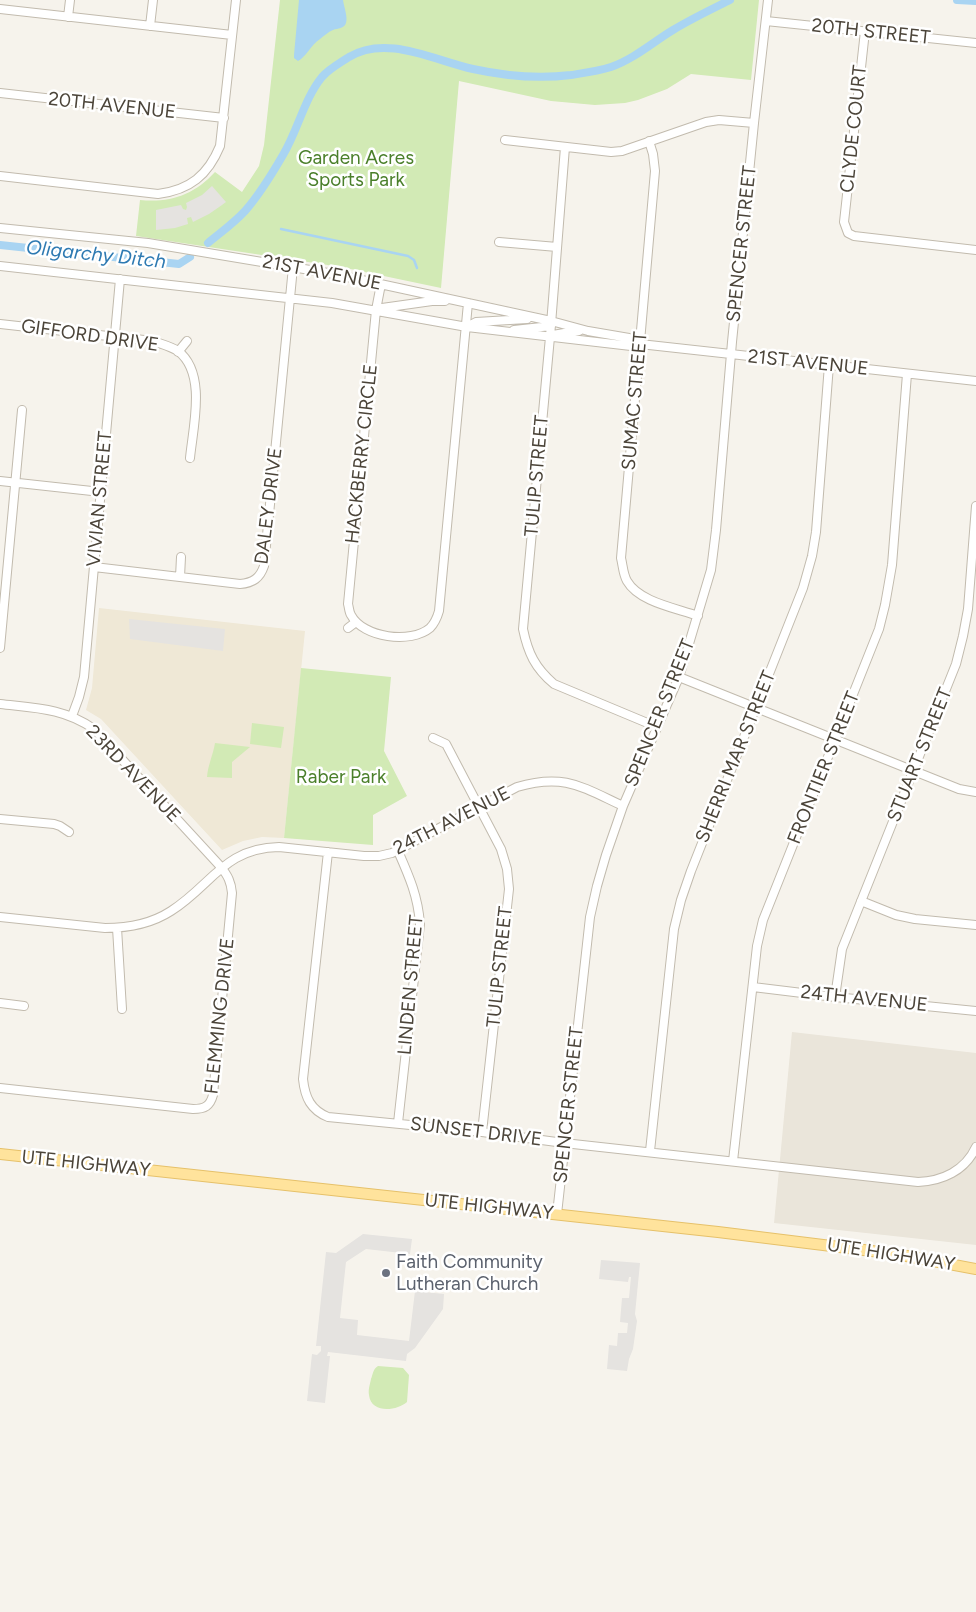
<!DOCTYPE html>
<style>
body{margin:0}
canvas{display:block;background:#f6f3ec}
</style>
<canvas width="976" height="1612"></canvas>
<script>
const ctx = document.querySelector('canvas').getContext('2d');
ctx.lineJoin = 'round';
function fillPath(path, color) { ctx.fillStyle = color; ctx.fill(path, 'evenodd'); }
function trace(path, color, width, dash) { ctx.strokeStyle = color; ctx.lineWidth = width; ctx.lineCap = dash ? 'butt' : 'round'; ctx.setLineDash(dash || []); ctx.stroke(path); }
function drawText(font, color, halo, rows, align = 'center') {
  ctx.font = font + ' Figtree,sans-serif'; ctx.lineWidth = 5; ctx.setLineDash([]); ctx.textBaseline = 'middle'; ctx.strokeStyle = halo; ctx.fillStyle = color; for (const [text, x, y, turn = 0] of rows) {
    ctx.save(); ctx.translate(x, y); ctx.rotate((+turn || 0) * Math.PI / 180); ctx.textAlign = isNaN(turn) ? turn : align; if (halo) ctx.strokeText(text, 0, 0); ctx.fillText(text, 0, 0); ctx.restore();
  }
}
const residential = new Path2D(`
 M792,1032L976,1053V1245L774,1223Z`);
const education = new Path2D(`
 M99,608L305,631L284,838L262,837L243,841L222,850L101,719L86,710L92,688Z`);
const green = new Path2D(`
 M280,0H759L751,80L691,74L667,89L638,100L625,103L595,105L551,101L459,81L441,288L341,267L136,236L140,200C170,203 194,195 215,172L242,192L259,166L264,145Z
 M301,668L391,677L384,751L407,796L373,815V845L284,838Z
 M252,723L284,727L281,748L250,744Z
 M215,743L250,747L232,762V778L207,777C208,765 213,755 215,743Z
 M378,1366L403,1368L409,1375L407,1402C397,1411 371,1414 369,1395C368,1390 370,1384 371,1379C373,1374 373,1369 378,1366Z`);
const parking = new Path2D(`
 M212,186L226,202L222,205L209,214L193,222L191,217L187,218L188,224L175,228L156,230V210L181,205L183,209L186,210L187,207L186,203L202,195Z
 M129,619L225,629L223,651L130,639Z
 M363,1234L412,1239L410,1254L366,1249L346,1262L340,1318L358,1320L357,1335L409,1341L415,1291L444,1294L443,1309L415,1348L407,1354L406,1361L328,1352L327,1356H330L325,1403L307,1401L312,1354L317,1355L321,1351V1346H316L326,1252L336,1253Z
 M601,1260L640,1263L635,1314L637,1321L633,1349L629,1359L627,1371L607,1369L609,1345L617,1346L618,1333H627L628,1323L620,1322L622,1298H629L631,1277H629L628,1282L599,1279Z`);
const water = new Path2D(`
 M299,0H343C344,7 348,17 346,23C344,29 338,28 333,30C328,32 324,36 320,39C310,46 306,57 298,61L294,58V55Z`);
const stream = new Path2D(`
 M281,229L408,256L414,260L417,268`);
const canal = new Path2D(`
 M957,0L976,1
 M208,243C220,233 234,223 245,211C260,194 272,174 283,155C298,130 304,99 322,77C329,69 340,63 349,57C387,34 435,61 473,69C505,76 539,79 571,75C584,73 599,71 611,67C634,59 653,42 673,30C691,19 710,10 730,0
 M0,245L179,264L190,257`);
const minor = new Path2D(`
 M0,9L232,35
 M68,17L70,0
 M766,21L976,43
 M150,26L153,0
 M865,31L844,222L848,233L854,236L976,250
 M0,93L224,118
 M505,140L611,152L622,151L706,122L719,120L754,123
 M649,141L653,154L655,171L621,558C623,566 623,574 627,581C639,602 676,608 698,616
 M565,147L550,337L523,629C528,653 535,668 554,684L657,727
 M0,176L158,194C190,190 208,175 220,146L236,0
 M0,228L148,243L334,274L551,321L588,331L629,338L640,344
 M499,242L557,247
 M0,266L332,303L467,327L631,346L640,344L976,381
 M381,284L376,310L348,604C349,607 349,612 351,615C363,638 411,644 430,628C435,623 437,618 439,611L468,303
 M382,308L432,301H445
 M0,324L153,341C161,344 170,346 178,351C207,373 193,427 190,458
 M467,327L476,322L527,319
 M514,330L551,326
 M553,335L570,332L579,331
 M178,352L187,341
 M0,481L101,492
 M94,567L240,584C253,583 260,578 264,566L293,267
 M180,577L181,557
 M348,628L356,622
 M0,648L22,410
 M679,677L959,789L976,792
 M0,704C35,708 64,708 94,729L221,867C228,876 231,882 232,893L213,1095C210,1106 205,1109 193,1109L0,1088
 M72,716L79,697L84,677L120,279
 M433,738L446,744L501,849L507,869L509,889L482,1132
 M0,819L54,824L60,826L69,832
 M328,852L303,1079C305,1098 311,1110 328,1117L482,1132L564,1143L918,1182C942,1181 965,1171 976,1147
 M861,901L896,915L915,919L976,925
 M0,917L105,928C128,928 151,924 171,911C212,885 224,848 279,847L364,856H379L392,853L517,787C564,773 582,787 623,806
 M117,928L122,1009
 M753,987L835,997L976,1011
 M835,997L842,949L956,664L963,636L968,609L976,506
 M0,1003L24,1006
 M398,1123L420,924C418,896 409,876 398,851
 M650,1151L674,929L681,900L691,871L803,588L812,556L816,532L829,365
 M733,1161L757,946L763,920L879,629L885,605L892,565L907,374
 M557,1214L590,917L597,886L606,855L623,806L679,677L711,570L716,530L732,342L754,123L768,0`);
const major = new Path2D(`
 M0,1154L718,1232L896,1254L976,1269`);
const markers = [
 [386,1273,5,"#6b7280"]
];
const streetNames = [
 ["20TH STREET",871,32,6],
 ["20TH AVENUE",112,106,6],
 ["CLYDE COURT",854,129,-84],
 ["SPENCER STREET",742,244,-84],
 ["21ST AVENUE",322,273,11],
 ["GIFFORD DRIVE",90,336,8],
 ["21ST AVENUE",808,363,6],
 ["SUMAC STREET",635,401,-85],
 ["HACKBERRY CIRCLE",362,454,-84],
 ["TULIP STREET",537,476,-85],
 ["VIVIAN STREET",100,499,-85],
 ["DALEY DRIVE",269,506,-83],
 ["SPENCER STREET",660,713,-68],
 ["STUART STREET",920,755,-68],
 ["SHERRI MAR STREET",736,757,-68],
 ["FRONTIER STREET",824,768,-68],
 ["23RD AVENUE",133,774,46],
 ["24TH AVENUE",452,821,-27],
 ["TULIP STREET",500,967,-84],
 ["LINDEN STREET",411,985,-85],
 ["24TH AVENUE",864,999,6],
 ["FLEMMING DRIVE",220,1016,-84],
 ["SPENCER STREET",569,1105,-84],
 ["SUNSET DRIVE",476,1132,7],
 ["UTE HIGHWAY",86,1164,6],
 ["UTE HIGHWAY",489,1207,6],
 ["UTE HIGHWAY",891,1255,9]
];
const parkNames = [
 ["Garden Acres",356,158],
 ["Sports Park",356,180],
 ["Raber Park",341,777]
];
const worshipNames = [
 ["Faith Community",396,1262],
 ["Lutheran Church",396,1284]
];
const waterNames = [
 ["Oligarchy Ditch",96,255,6]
];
fillPath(residential, '#eae5da');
fillPath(education, '#efe8d6');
fillPath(green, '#d2eab5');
fillPath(parking, '#e5e3e0');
fillPath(water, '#a9d4f2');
trace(stream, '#a9d4f2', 2.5);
trace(canal, '#a9d4f2', 8);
trace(minor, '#c2bbae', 10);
trace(major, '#e6c16a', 12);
trace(minor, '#fff', 8);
trace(major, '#ffe39c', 10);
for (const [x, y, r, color] of markers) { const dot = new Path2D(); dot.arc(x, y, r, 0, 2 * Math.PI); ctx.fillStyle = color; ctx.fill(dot); trace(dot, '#fff', 2); }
drawText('19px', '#4b4439', '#fff', streetNames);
drawText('19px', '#4a7f2a', '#fff', parkNames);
drawText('19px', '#5b616d', '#fff', worshipNames, 'left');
drawText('italic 20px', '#2e7ab2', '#fff', waterNames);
</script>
